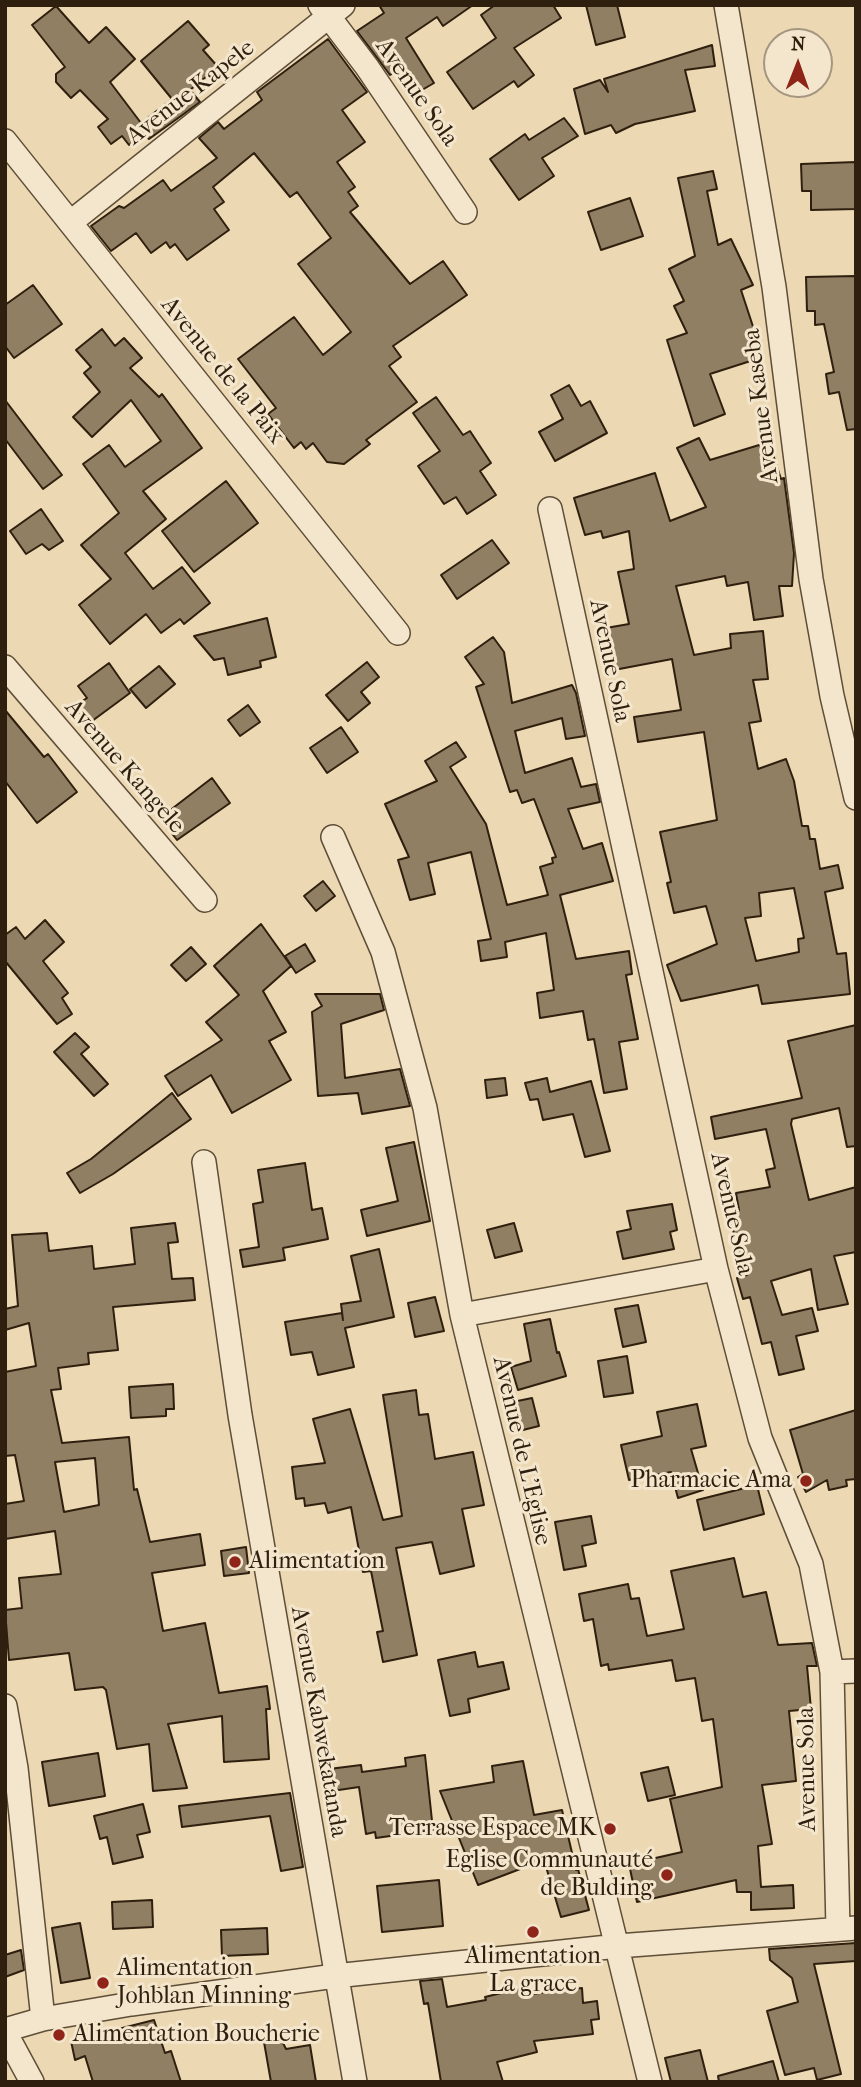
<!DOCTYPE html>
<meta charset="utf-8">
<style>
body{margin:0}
#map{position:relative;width:861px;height:2087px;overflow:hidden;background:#ecd8b2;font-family:"IM FELL French Canon",serif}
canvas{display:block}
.frame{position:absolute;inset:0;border:7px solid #2f1f0e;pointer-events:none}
.north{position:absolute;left:763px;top:28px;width:70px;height:70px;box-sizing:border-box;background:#f3e6cd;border:2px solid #a59681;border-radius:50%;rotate:1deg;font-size:19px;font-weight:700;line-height:28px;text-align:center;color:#2f1f0e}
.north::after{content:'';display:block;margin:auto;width:24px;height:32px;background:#8f2418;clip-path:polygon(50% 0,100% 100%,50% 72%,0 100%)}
</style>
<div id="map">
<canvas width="861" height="2087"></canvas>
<div class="frame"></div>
<div class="north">N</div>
</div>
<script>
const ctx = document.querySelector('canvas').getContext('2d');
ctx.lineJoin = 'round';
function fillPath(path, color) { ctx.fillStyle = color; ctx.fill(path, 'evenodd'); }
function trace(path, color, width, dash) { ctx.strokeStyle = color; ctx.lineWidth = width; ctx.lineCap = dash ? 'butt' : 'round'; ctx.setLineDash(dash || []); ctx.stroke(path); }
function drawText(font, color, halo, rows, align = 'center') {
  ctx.font = font + ' "IM FELL French Canon",serif'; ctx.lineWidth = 6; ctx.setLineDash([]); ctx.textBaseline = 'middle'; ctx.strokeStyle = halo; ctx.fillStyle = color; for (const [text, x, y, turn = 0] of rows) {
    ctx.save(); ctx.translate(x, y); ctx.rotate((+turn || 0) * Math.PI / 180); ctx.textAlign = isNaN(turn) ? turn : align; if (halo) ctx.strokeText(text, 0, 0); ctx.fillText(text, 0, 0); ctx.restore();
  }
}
const building = new Path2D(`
 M379,5H473L443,26L437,17L406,38L434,83L410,97L395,72L390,75L357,31L384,13Z
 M495,5H553L561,18L514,48L534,75L518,87L514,81L473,109L447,72L496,38L481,15Z
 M586,5H617L625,37L596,45Z
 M56,6L89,43L106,27L135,59L110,82L141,123L172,99L141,61L188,21L209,45L203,50L218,67L190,90L200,102L181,116L149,139L144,134L129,145L122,136L111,144L98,127L108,119L80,90L71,98L56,82V74L65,67L32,25Z
 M328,39L367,92L342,110L365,142L337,162L355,187L348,192L358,206L350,212L410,284L443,261L467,295L393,346L401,357L389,366L417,402L366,440L370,444L344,464L327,462L313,443L306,449L301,442L294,448L268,414L276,408L238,359L294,317L323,355L351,332L298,264L331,238L297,192L290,197L254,153L213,187L224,202L214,209L229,230L187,260L175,244L170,248L166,242L151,253L136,233L111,251L91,226L119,206L124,208L163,180L171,191L217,158L199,138L218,122L224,129L262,100L257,92Z
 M712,45L715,66L685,70L695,111L635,124L616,133L611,125L585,134L574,89L600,80L608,92L604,79Z
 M564,118L578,136L542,158L554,176L519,200L490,159L525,134L529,140Z
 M856,162V209L811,210V191H802L801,164Z
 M713,171L717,189L707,191L718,245L731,239L753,285L741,290L763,357L710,374L725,414L694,426L667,340L687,333L674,306L684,301L669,269L695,256L678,178Z
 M630,198L643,236L601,250L588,212Z
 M856,276V429L847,430L839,392L829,394L826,374L834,372L824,324L815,325V311H807L806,277Z
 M33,285L62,324L14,358L5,346V305Z
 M102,329L115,346L124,338L142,358L130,368L159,397L162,394L202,448L143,491L166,519L125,553L153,589L182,567L210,603L184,624L180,619L161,633L146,614L110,644L79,605L111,579L81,545L119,513L83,464L109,445L125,467L161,441L131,400L92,437L73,417L100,392L84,373L91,367L76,350Z
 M569,385L581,406L590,401L607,433L555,461L539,432L563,419L551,395Z
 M436,397L463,435L470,431L491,463L480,471L496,495L467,514L456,497L444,504L418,466L440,451L413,413Z
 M5,400L62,475L43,489L5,439Z
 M699,438L710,460L769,442L781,479L784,478L794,553L792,586H779L783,616L754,620L748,582L727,586L725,576L676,586L694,655L731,648L730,634L763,631L768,679L753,680L761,721L749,723L758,769L786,759L794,781L802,826H808L810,839H815L820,869L838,865L843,888L825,892L837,954L846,953L850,994L762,1004L758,985L681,1001L667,965L717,944L706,906L674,913L667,883L671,882L660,832L717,820L704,732L638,742L634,717L681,710L672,659L614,670L606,628L629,624L618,572L634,569L629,531L603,538L601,531L585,535L574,498L655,473L670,521L706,507L677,448ZM794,888L804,938L798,939L799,952L756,961L745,918L761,916L759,893Z
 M226,481L258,523L194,572L162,531Z
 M41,509L63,541L49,550L42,544L26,554L10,531Z
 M492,540L509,563L457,599L441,575Z
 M267,618L276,657L260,661L261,667L228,675L224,658L214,660L194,636Z
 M493,637L504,652L512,703L572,685L576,693L585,736L566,739L562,718L515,731L525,773L572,758L581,787L596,784L600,802L568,809L583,849L602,843L613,881L560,895L576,959L629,951L632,974L626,975L638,1039L619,1042L627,1089L604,1093L594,1039L588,1040L583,1011L540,1018L537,993L554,990L546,933L505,942L507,957L481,961L478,941L491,939L471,852L428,863L435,894L410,900L398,860L409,857L385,804L437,781L425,761L456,742L466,757L450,767L486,824L507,905L548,895L540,867L553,863L552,858L556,857L534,799L522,803L517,790L510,792L476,687L484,684L465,657Z
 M367,662L379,677L361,692L370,703L348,721L326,695Z
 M109,663L130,693L88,724L75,706L87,698L78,686Z
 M159,666L175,684L146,708L130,689Z
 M248,705L260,722L240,736L228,720Z
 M5,710L44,757L48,754L77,792L37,823L5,781Z
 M341,727L358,752L327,773L310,748Z
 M212,778L230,803L177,840L160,818Z
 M323,881L335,896L316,911L304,896Z
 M45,920L64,942L43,961L68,993L62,998L72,1014L57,1024L5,961V935L16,927L25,939Z
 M261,924L291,966L263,991L286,1032L269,1041L291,1080L232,1113L211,1075L178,1096L165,1076L222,1040L206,1022L239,995L214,966Z
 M305,944L315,961L296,973L285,956Z
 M191,947L206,964L186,981L171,965Z
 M315,994H380L384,1010L341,1024L345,1078L400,1069L410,1106L362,1114L358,1093L318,1096L312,1012L322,1006Z
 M856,1025V1146L847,1147L839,1108L792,1119L791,1124L809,1200L856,1187V1252L834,1256L848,1304L818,1310L811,1269L771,1281L782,1315L812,1308L818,1331L796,1336L804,1369L779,1375L771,1342L762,1344L750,1297L743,1299L737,1278L747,1275L728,1214L739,1210L736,1193L770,1187L766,1170L775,1168L766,1129L715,1139L711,1117L802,1098L788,1041Z
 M75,1033L89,1047L81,1054L108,1084L94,1096L54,1052Z
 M505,1078L507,1095L487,1098L485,1080Z
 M547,1078L550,1092L591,1081L610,1151L585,1157L573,1114L543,1120L538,1099L530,1100L525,1083Z
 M172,1093L191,1119L113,1174L80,1193L67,1173L91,1159Z
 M414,1142L430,1221L367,1236L361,1210L398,1201L386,1148Z
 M305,1163L312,1210L322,1208L328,1239L283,1248L285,1260L243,1267L240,1250L259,1247L253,1204L263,1202L258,1170Z
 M672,1204L677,1230L670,1232L674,1249L623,1259L617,1232L631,1229L627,1211Z
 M175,1223L178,1242L168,1243L172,1279L193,1278L195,1300L113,1307L118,1350L88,1353L89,1364L58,1368L61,1389L51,1390L62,1443L129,1437L134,1490L137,1489L150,1542L200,1534L205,1565L152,1573L163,1631L205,1623L219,1693L267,1686L270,1709H266L269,1759L224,1762L222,1716L168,1724L187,1788L153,1791L149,1744L117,1749L106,1690L103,1687L75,1690L69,1653L9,1660L5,1610L22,1608L19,1578L61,1574L55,1531L5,1539V1504L24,1501L15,1455L5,1456V1372L36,1366L29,1323L5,1330V1309L18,1306L12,1235L47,1233L49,1251L92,1246L94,1269L135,1264L131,1228ZM95,1458L99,1505L64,1512L55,1462Z
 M514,1223L522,1251L495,1258L487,1230Z
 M379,1249L394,1317L345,1328L354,1367L318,1375L312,1352L291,1355L285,1322L342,1313L343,1320L341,1304L361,1301L351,1256Z
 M435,1297L444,1331L415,1337L408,1303Z
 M638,1305L646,1342L623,1347L615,1309Z
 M550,1319L557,1353L559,1352L566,1376L518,1390L511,1367L531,1361L524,1324Z
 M627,1356L633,1393L604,1397L598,1361Z
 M173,1384L174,1409H166V1416L131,1418L129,1387Z
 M416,1390L419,1415L428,1414L435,1459L473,1452L484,1505L462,1509L474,1566L440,1574L432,1542L396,1548L417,1655L383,1662L377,1632L383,1631L371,1571L363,1572L351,1507L328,1513L325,1503L305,1506L304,1498L296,1499L292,1467L325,1463L313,1419L350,1409L383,1520L402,1516L383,1395Z
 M532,1398L539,1426L515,1432L508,1403Z
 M697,1404L706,1446L691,1449L703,1490L678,1498L671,1472L629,1480L621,1445L662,1436L657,1412Z
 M856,1410V1479L846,1480L847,1486L829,1490L827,1480L806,1492L798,1477L803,1474L790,1430Z
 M757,1485L764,1514L704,1530L697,1500Z
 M591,1516L596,1543L582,1546L586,1566L564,1570L555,1522Z
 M246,1547L249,1573L224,1576L221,1551Z
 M734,1558L743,1597L766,1592L778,1645L812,1643L817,1666H807L811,1709L789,1711L796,1781L762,1785L772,1844L758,1846L761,1887L793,1885L794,1908L751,1910V1892H737L736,1880L637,1902L629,1864L682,1852L670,1799L722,1787L713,1719L702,1721L695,1678L676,1681L672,1660L609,1670L608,1664L601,1666L593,1619L584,1621L579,1594L628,1584L631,1599L639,1598L647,1636L684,1629L671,1571Z
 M475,1652L478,1667L503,1662L509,1689L468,1699L470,1712L450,1716L438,1660Z
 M98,1753L105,1796L49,1806L42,1762Z
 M425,1755L433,1830L376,1838L375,1832L366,1834L359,1787L332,1791L329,1769L361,1765L362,1772L406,1766L405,1758Z
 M523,1761L534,1815L562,1810L576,1870L578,1869L589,1910L561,1917L544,1860L478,1885L440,1791L494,1782L492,1766Z
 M668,1767L675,1795L648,1801L641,1773Z
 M290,1793L303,1867L281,1871L270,1816L182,1827L179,1806Z
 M143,1804L150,1832L137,1835L143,1857L113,1864L107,1837L100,1839L94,1816Z
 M439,1880L443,1926L382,1932L377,1886Z
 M152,1900L153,1927L113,1929L112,1902Z
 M80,1923L90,1978L61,1983L52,1928Z
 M267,1928L268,1954L222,1956L221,1930Z
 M856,1943V1961L814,1964L841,2074L817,2080L814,2068L785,2075L767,2011L798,2002L792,1978L770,1960L769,1949Z
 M21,1950L24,1970L5,1977V1955Z
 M442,1979L447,2007L486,2000L485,1997L522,1988L523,1995L582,1988L583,2003L597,2001L599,2019L591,2020L593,2034L534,2041L537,2052L497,2062L503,2082H441L428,2003L424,2004L420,1981Z
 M154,2020L165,2053L171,2051L181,2082H93L85,2056L75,2060L71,2041Z
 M281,2039L286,2049L310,2045L316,2082H271L264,2042Z
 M700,2050L708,2082H671L665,2058Z
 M773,2061L779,2082H719L718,2076Z`);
const minor = new Path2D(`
 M320,5L367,67L465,212
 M726,5L774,287L811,579L832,696L856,798
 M5,141L398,633
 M71,222L343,5
 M550,509L716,1269L760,1438L811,1564L832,1672L838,1929
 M5,667L205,900
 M333,837L383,952L425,1108L462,1315L650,2082
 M204,1162L240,1415L355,2082
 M462,1315L716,1269
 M832,1672L856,1671
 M5,1706L16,1768L43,2019
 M5,2030L43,2019L131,2004L335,1976L618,1946L856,1928
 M5,2032L32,2082`);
const markers = [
 [806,1481,7,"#8f2418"],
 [235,1562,7,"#8f2418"],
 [610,1829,7,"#8f2418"],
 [667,1875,7,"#8f2418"],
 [533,1932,7,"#8f2418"],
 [103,1983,7,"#8f2418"],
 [59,2035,7,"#8f2418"]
];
const streetNames = [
 ["Avenue Kapele",191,93,-38],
 ["Avenue Sola",416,93,55],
 ["Avenue de la Paix",222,371,51],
 ["Avenue Kaseba",762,406,-97],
 ["Avenue Sola",609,661,78],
 ["Avenue Kangele",124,767,49],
 ["Avenue Sola",731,1214,77],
 ["Avenue de L'Eglise",521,1451,77],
 ["Avenue Kabwekatanda",318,1722,80],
 ["Avenue Sola",808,1769,-91]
];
const poiNames = [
 ["Pharmacie Ama",792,1481],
 ["Alimentation",249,1562,"left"],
 ["Terrasse Espace MK",596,1829],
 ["Eglise Communauté",653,1861],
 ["de Bulding",653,1889],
 ["Alimentation",533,1957,"center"],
 ["La grace",533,1985,"center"],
 ["Alimentation",117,1969,"left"],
 ["Johblan Minning",117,1997,"left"],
 ["Alimentation Boucherie",73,2035,"left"]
];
fillPath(building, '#917f63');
trace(building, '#2f1f0e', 2);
trace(minor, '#5e4d37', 26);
trace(minor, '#f3e6cd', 23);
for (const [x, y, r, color] of markers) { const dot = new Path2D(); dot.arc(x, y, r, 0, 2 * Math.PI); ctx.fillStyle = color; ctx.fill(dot); trace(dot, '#f3e6cd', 2.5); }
drawText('24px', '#2f1f0e', '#f3e6cd', streetNames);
drawText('24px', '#2f1f0e', '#f3e6cd', poiNames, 'right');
</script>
